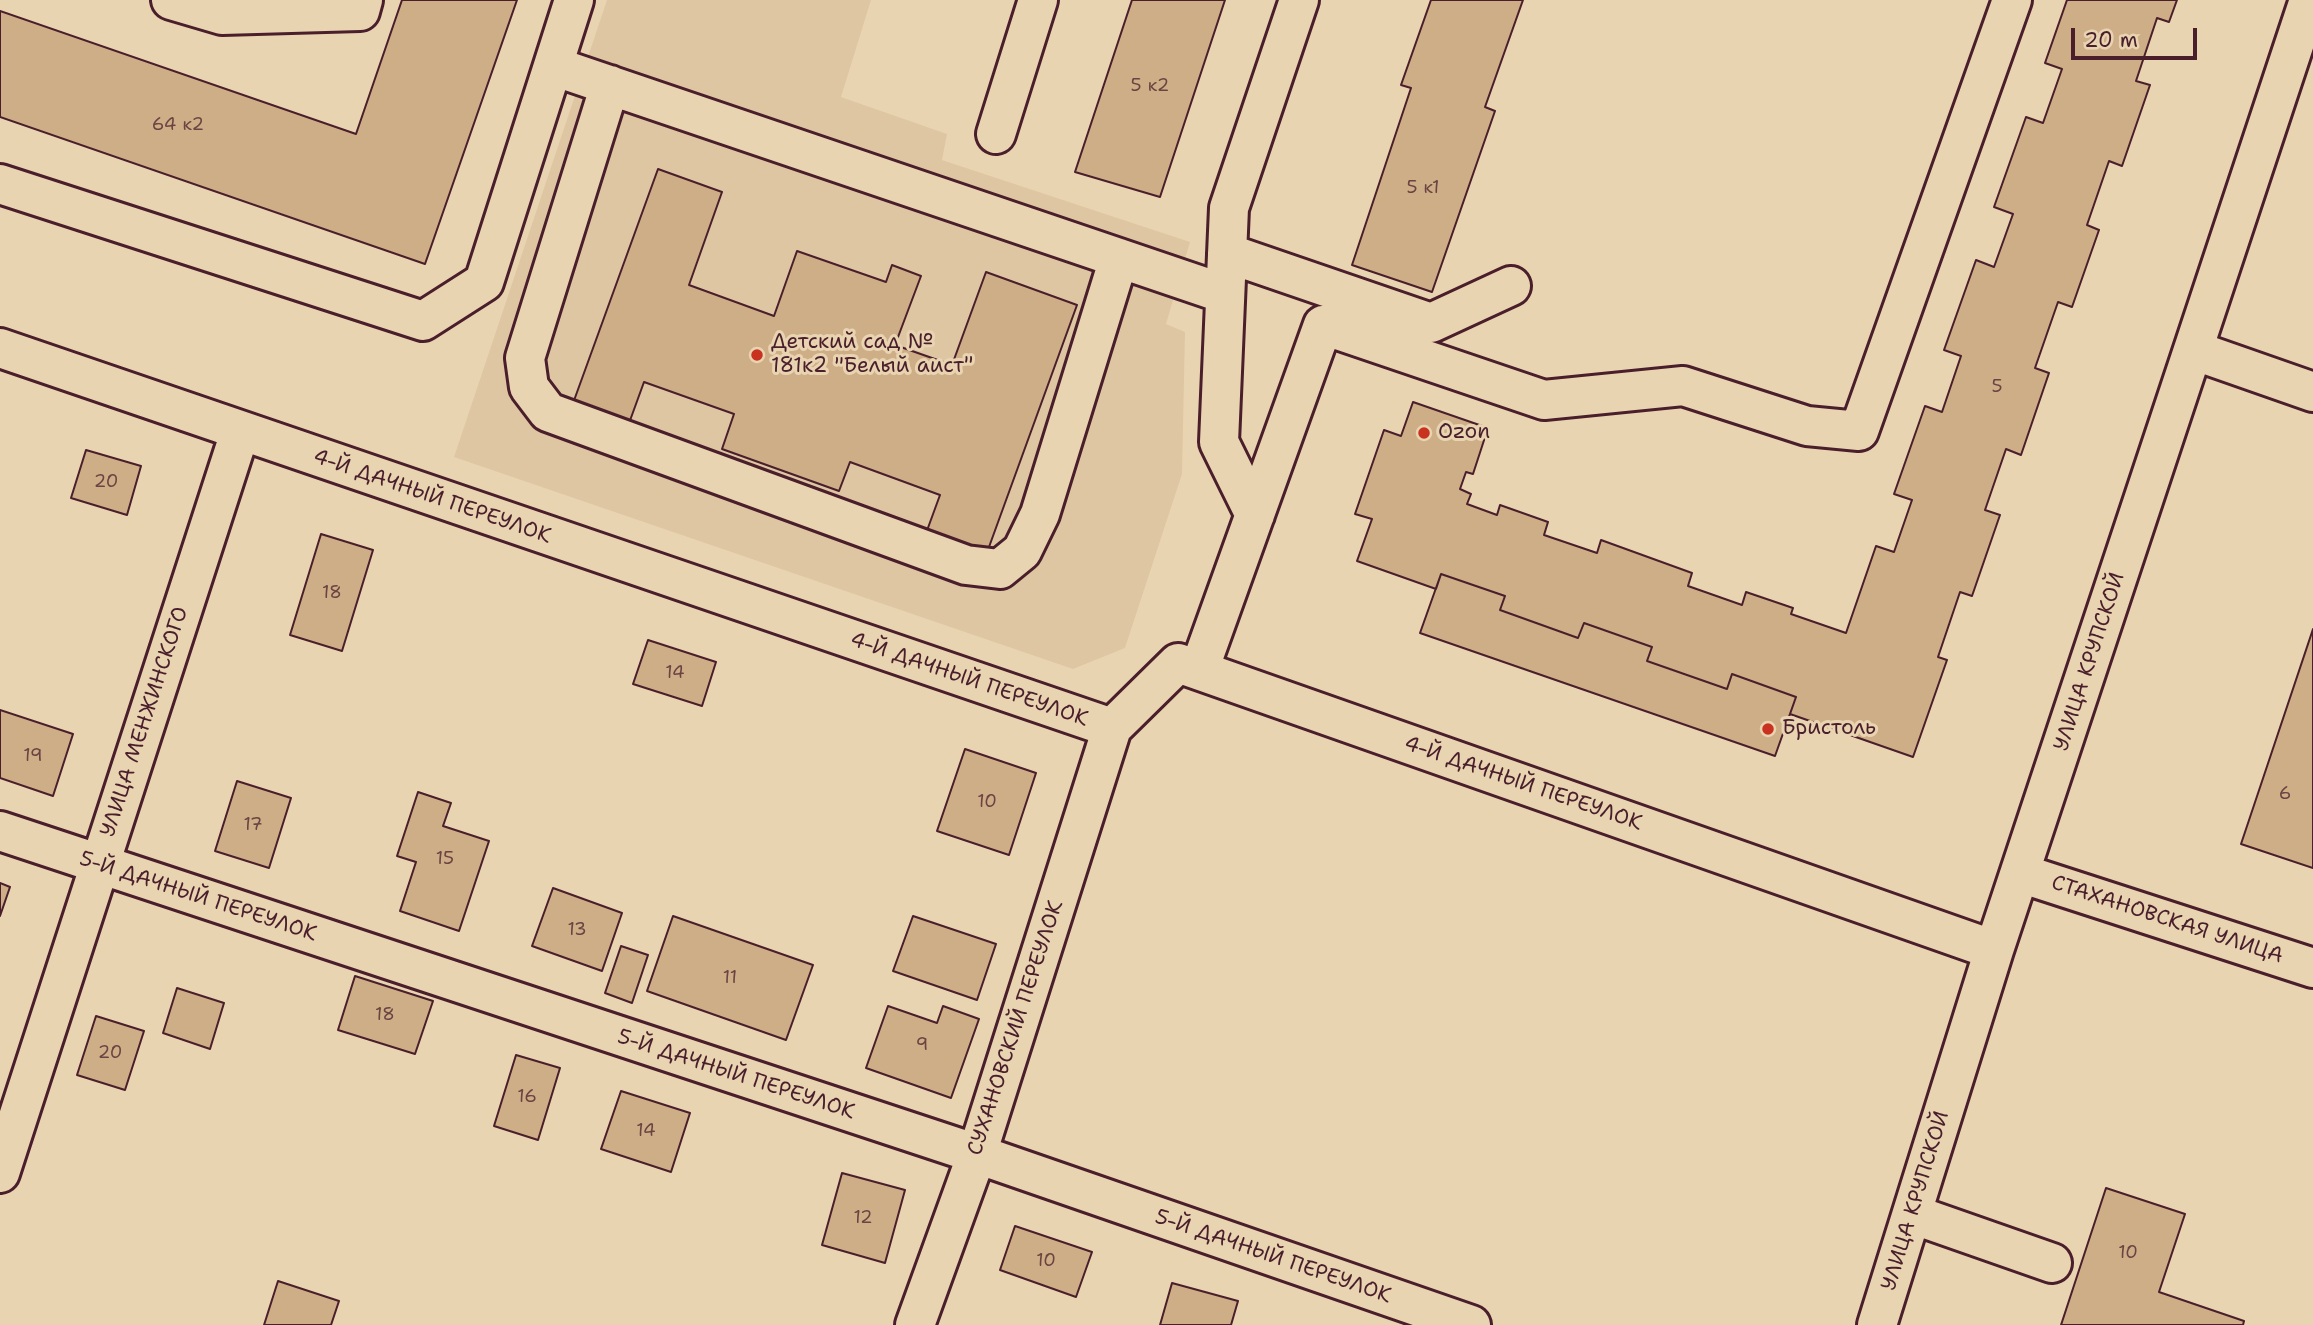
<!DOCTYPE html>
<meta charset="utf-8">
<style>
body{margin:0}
#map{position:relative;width:2313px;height:1325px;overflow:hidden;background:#e9d4b2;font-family:"Shantell Sans",sans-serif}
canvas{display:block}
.scale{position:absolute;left:2071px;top:28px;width:126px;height:32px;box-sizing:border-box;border:4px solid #4a1f2b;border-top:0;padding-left:9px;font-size:21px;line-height:24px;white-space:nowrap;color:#4a1f2b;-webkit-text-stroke:5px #e9d4b2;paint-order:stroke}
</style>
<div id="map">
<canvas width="2313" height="1325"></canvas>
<div class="scale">20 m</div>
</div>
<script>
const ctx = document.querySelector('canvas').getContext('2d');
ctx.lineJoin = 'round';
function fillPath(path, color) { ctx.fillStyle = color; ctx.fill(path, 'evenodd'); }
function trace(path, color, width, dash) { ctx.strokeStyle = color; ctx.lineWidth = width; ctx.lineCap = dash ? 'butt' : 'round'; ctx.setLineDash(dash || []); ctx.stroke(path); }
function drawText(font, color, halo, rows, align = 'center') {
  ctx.font = font + ' "Shantell Sans",sans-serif'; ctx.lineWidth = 6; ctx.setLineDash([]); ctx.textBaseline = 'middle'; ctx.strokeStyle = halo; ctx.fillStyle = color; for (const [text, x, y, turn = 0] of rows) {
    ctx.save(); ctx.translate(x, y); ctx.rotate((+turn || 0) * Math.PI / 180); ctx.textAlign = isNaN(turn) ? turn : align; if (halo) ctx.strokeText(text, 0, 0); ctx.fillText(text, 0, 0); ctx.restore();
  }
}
const built = new Path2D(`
 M607,0H871L841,97L947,134L942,160L1190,242L1166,324L1185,332L1182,474L1125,648L1073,669L454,457Z`);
const building = new Path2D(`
 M402,0H517L425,264L0,117V11L356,134Z
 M1132,0H1225L1160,197L1075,172Z
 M1431,0H1523L1485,107L1495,111L1432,292L1352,265L1411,88L1401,85Z
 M2067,0H2177L2169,22L2157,18L2136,81L2150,85L2122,166L2109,161L2087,225L2099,230L2072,307L2058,302L2035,368L2049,373L2021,455L2006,449L1985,510L2000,515L1972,596L1960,592L1938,657L1947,660L1913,757L1790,714L1796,697L1732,674L1727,689L1647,661L1652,647L1584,623L1578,638L1500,610L1505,596L1441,574L1436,589L1357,561L1372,519L1355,514L1384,430L1401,436L1413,402L1488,428L1473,474L1466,472L1460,489L1471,494L1467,504L1497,515L1500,505L1548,522L1544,535L1597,553L1601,540L1692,573L1688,586L1742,605L1746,592L1793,608L1791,614L1846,633L1876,546L1894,552L1912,500L1894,494L1925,406L1942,412L1961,356L1944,350L1976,260L1994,267L2013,214L1994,207L2026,117L2043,123L2062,69L2045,63Z
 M658,169L722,192L689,285L774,316L797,251L886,282L892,265L921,276L895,345L952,365L986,272L1077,305L985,558L925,536L940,495L850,462L839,491L722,449L734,414L644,382L628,426L572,406Z
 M86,450L141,466L127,515L71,498Z
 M321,534L373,550L342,651L290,635Z
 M1441,574L1505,596L1500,610L1578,638L1584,623L1652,647L1647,661L1727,689L1732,674L1796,697L1775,756L1420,633Z
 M2313,629V868L2241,844Z
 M648,640L716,662L702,706L633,684Z
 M0,710L73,734L53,796L0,778Z
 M965,749L1036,773L1009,855L937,831Z
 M237,781L291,798L269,868L215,851Z
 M418,792L451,803L443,826L489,841L459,931L400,911L416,862L397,856Z
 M0,883L10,887L0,916Z
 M553,888L622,913L602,971L532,946Z
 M673,916L813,965L786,1040L647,991Z
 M913,916L996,944L977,1000L893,971Z
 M621,946L648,955L632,1003L605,993Z
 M355,976L433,1001L415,1054L338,1030Z
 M177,988L224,1003L210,1049L163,1033Z
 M888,1006L937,1023L943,1006L979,1019L951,1098L866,1068Z
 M96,1016L144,1031L125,1090L77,1075Z
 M516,1055L560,1068L538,1140L494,1126Z
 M621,1091L690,1113L671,1172L601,1149Z
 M842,1173L905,1190L885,1263L822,1245Z
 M2106,1188L2185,1214L2159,1292L2244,1321L2243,1325H2061Z
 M1015,1226L1092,1252L1076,1297L1000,1270Z
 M278,1281L339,1301L331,1325H264Z
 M1172,1283L1238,1301L1231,1325H1160Z`);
const minor = new Path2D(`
 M171,0L222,15L360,11L363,0
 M553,66L1225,294
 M610,85L525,358L529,387L548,412L966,565L1000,569L1022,551L1040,514L1119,258
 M996,134L1038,0
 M0,184L423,321L484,282L574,0
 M1227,253L1431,323L1511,286
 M0,348L1112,728L1178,663L1994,950
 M2193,350L2313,392
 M1255,515L1219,442L1229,208L1299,0
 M1199,670L1323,325L1544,400L1683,386L1807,426L1859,431L2012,0
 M0,831L977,1154L1471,1325
 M2020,873L2313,968
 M0,1173L240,432
 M1912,1214L2052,1263
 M915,1325L977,1154L1112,728
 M1877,1325L1994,950L2309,0`);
const markers = [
 [757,355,7,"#c8321e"],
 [1424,433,7,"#c8321e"],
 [1768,729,7,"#c8321e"]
];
const numberNames = [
 ["5 к2",1150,86],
 ["64 к2",178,125],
 ["5 к1",1423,188],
 ["5",1997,387],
 ["20",106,482],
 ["18",332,593],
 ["14",675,673],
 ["19",33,756],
 ["6",2285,794],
 ["10",987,802],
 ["17",253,825],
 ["15",445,859],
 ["13",577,930],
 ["11",730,978],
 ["18",385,1015],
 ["9",922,1045],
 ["20",110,1053],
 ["16",527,1097],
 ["14",646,1131],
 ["12",863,1218],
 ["10",2128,1253],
 ["10",1046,1261]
];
const poiNames = [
 ["Детский сад №",771,343],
 ["181к2 \"Белый аист\"",771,367],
 ["Ozon",1438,433],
 ["Бристоль",1782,729]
];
const streetNames = [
 ["4-Й ДАЧНЫЙ ПЕРЕУЛОК",432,497,19],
 ["УЛИЦА КРУПСКОЙ",2090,662,-72],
 ["4-Й ДАЧНЫЙ ПЕРЕУЛОК",969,680,19],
 ["УЛИЦА МЕНЖИНСКОГО",145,722,-72],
 ["4-Й ДАЧНЫЙ ПЕРЕУЛОК",1523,784,19],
 ["5-Й ДАЧНЫЙ ПЕРЕУЛОК",198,897,18],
 ["СТАХАНОВСКАЯ УЛИЦА",2167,920,18],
 ["СУХАНОВСКИЙ ПЕРЕУЛОК",1016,1028,-72],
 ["5-Й ДАЧНЫЙ ПЕРЕУЛОК",736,1075,18],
 ["УЛИЦА КРУПСКОЙ",1916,1201,-73],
 ["5-Й ДАЧНЫЙ ПЕРЕУЛОК",1273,1257,19]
];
fillPath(built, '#dec6a3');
fillPath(building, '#ceae87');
trace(building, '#4a1f2b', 2);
trace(minor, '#4a1f2b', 44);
trace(minor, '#e9d4b2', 38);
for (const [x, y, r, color] of markers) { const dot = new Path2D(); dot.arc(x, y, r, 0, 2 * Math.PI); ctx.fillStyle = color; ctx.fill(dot); trace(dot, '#e9d4b2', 2.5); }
drawText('18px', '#6b4342', null, numberNames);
drawText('21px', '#4a1f2b', '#e9d4b2', poiNames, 'left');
drawText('21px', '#4a1f2b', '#e9d4b2', streetNames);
</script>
